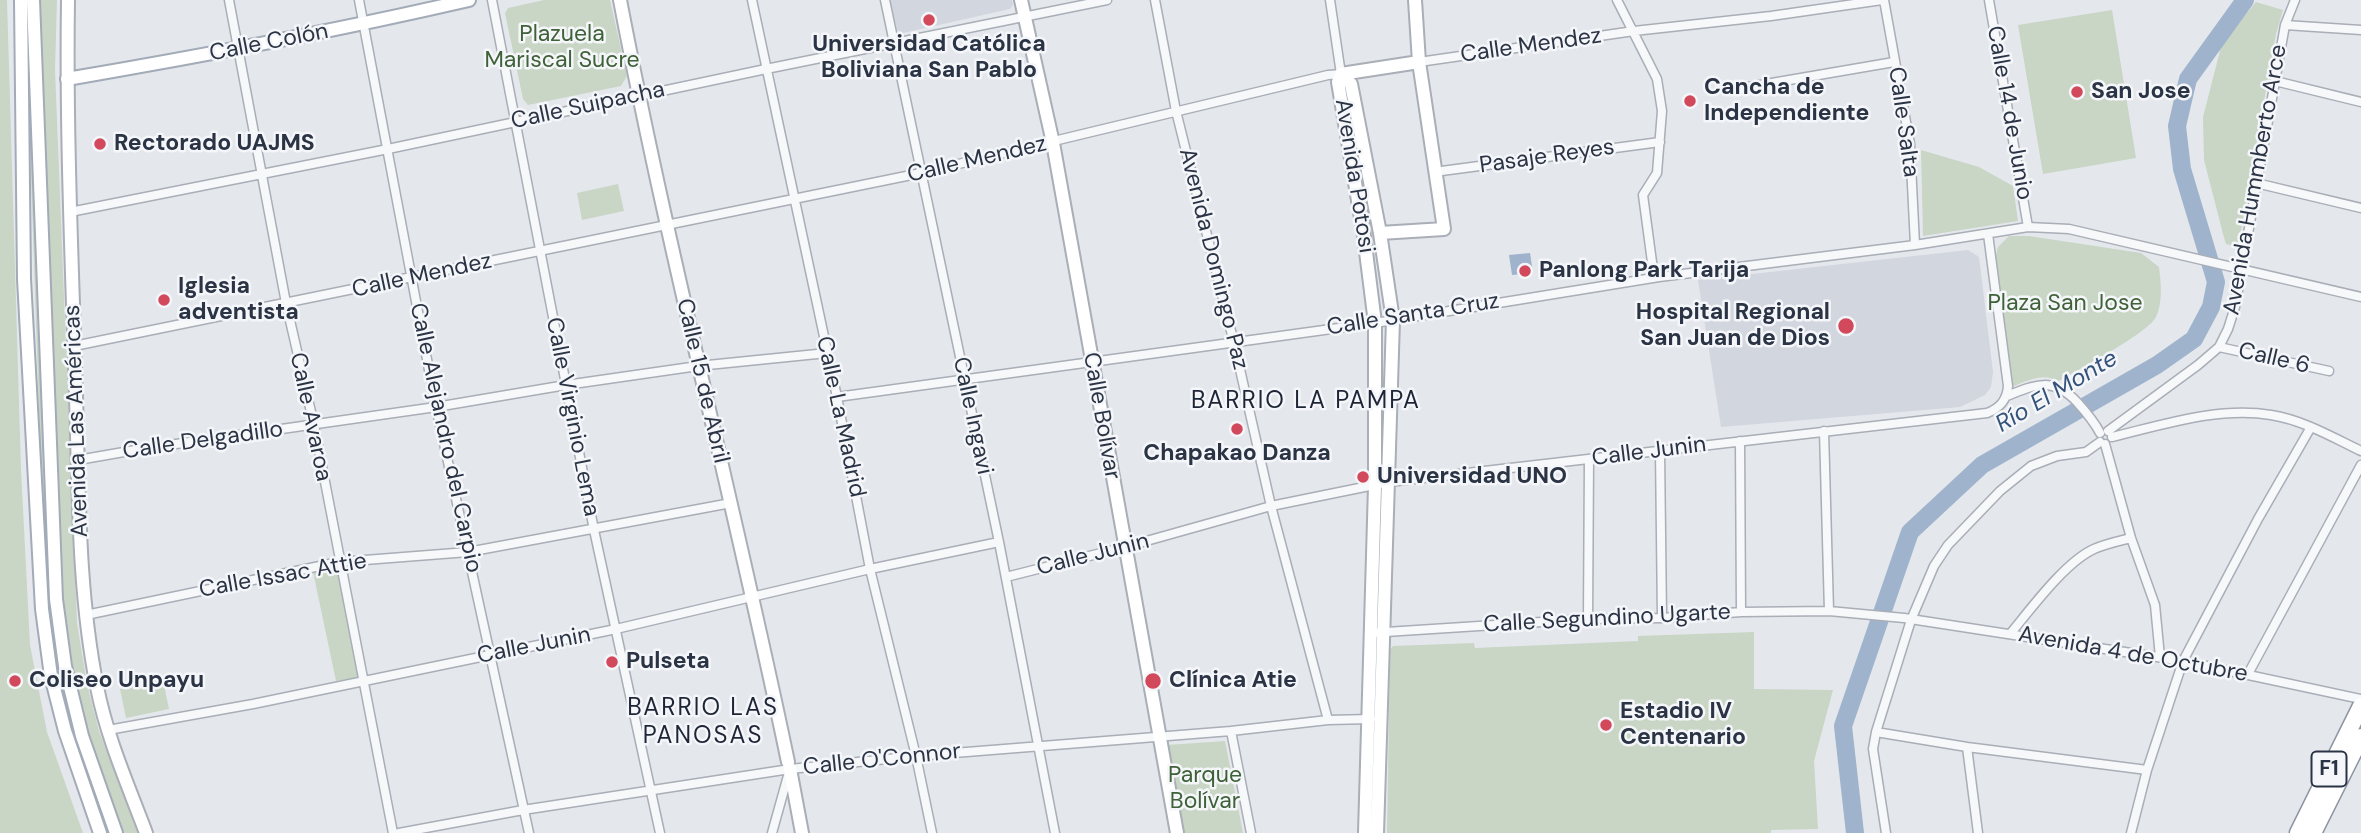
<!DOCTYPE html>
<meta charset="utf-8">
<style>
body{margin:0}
canvas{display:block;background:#e4e7ec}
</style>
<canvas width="2361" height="833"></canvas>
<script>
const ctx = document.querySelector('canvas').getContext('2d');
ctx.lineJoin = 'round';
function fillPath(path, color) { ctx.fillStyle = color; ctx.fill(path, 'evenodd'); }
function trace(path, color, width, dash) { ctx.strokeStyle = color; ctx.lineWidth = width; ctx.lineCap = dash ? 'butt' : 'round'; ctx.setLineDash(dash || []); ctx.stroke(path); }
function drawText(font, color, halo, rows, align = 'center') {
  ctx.font = font + ' "DM Sans",sans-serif'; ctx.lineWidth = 5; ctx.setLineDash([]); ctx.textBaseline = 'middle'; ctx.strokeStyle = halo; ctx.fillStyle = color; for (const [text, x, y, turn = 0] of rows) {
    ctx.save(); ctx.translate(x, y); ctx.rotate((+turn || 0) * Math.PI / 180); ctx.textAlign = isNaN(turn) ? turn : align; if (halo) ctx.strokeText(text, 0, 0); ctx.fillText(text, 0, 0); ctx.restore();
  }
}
const built = new Path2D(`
 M890,0H1012L1013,5L1010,9L903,33L897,30Z
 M1968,250L1979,257L1993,372L1991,387L1985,395L1960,407L1721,427L1698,280Z`);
const green = new Path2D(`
 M0,0H7L21,470L30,645L47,732L83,833H0Z
 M25,0H29L52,603L111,833H104L66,720L58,687L45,588Z
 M37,0H57L55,70L77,623L87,684L99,731L138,833H120L87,737L67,650L62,610Z
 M544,0H610L627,76L621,86L528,105L523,99L505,13L508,8Z
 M2256,2L2283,10L2276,34L2238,247L2226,244L2223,234L2204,160L2203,117L2222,43Z
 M2112,10L2136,158L2043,174L2018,25Z
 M1921,150L1979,167L2013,186L2018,221L1923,236Z
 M618,184L624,211L582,220L577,193Z
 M2009,236H2029L2141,253L2159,267C2161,283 2163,302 2156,317C2148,333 2078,370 2059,381C2042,372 2028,381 2011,387L1995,259L1998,247Z
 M338,564L362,677L336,681L312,567Z
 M1754,632V689L1833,690L1814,761L1818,829L1771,830V833H1387L1390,650L1393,646L1474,643L1475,648L1638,641V636Z
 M163,680L169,709L126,718L120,689Z
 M1225,741L1243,833H1183L1167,745Z`);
const water = new Path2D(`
 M1530,253L1533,273L1512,275L1509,255Z`);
const river = new Path2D(`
 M1855,833L1843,726L1910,532L1982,465L2157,365L2194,339L2211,307L2216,282L2182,169L2177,126L2188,79L2245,0`);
const street = new Path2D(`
 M229,0L286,303L314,425L393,833
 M359,0L436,407L529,833
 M492,0L594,530L660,833
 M752,0L837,397L870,569L916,756L932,833
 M885,0L999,542L1055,833
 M1155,0L1176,111L1234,343L1271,506L1328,720
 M1617,0L1657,79L1662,111L1657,173L1643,195L1654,277
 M1884,0L1910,144L1915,245
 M1989,0L2028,227
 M2285,25L2361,30
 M1419,62L1634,31L1771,16L1882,0
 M2275,81L2361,102
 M1731,90L1894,62
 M1434,172L1660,142
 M2256,183L2361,208
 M70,212L388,149L766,69L1107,0
 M74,346L921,173L1328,75L1341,74L1330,0
 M2219,347L2329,371
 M2007,396C2036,384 2053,377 2077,402C2086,412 2094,421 2100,433
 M837,397L1375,323L1659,277L1915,245L2028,227L2069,229L2361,297
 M1824,431L1829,611
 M2108,431L2198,365L2219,347L2228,329L2235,307L2285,25L2295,0
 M2112,437C2162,425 2219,406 2271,415C2303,420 2332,437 2361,451
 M1740,441L1741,612
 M2105,444L2131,538L2155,605L2160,657
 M1660,451L1662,618
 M78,460L141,449L436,407L566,385L698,366L827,353
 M1006,577L1125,547L1271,506L1389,482L1987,413C2000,408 2007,400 2008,386L1988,234
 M86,615L339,562L468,552L731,503
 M1588,619L1589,459
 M1370,633L1588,619L1662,618L1741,612L1829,611L1904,618L2183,661L2361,699
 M2010,634C2030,610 2065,562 2094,549C2105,544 2119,541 2131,538
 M2248,674L2361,465
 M108,730L253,704L616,629L870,569L999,542
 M1231,731L1251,833
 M1876,732L1967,747L2147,770
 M1967,747L1978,833
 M399,833L523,810L790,769L916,756L1231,731L1328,720L1371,719
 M772,833L789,772
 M1886,833L1873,749L1876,732L1911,620L1934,566L1948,545L2000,491L2031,466L2057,456L2086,452L2100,442
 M2131,833L2147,770L2183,661L2258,519L2311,427`);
const secondary = new Path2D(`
 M68,0C66,133 72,265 76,397C79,494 78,592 97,687C107,738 128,785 146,833
 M620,0C669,256 735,507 788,762
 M1021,0L1053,143L1177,833
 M1341,74L1351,84L1380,233L1393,320L1377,833
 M1341,74L1338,82L1364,236L1375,323V486L1365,833
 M1341,74L1419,62
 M1380,233L1444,229L1419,62L1415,0
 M790,769L802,833`);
const primary = new Path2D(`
 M21,0L24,279L42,609L51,676L65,731L100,833
 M33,0L56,599L65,666L82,736L116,833
 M67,79C202,56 335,31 469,0`);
const highway = new Path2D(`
 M2298,833L2361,706
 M2313,833L2361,737`);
const markers = [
 [929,20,7,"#d1495b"],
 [2077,92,7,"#d1495b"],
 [1690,101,7,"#d1495b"],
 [100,144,7,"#d1495b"],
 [1525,271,7,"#d1495b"],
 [164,300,7,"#d1495b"],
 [1846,326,9,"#d1495b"],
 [1237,429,7,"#d1495b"],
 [1363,477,7,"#d1495b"],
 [612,662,7,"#d1495b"],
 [15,681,7,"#d1495b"],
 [1153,681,9,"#d1495b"],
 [1606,725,7,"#d1495b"]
];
const shields = [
 [2329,769,35]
];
const shieldNames = [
 ["F1",2329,769]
];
const parkNames = [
 ["Plazuela",562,35],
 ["Mariscal Sucre",562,61],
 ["Plaza San Jose",2065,304],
 ["Parque",1205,776],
 ["Bolívar",1205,802]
];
const streetNames = [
 ["Calle Colón",269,43,-11],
 ["Calle Mendez",1531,46,-8],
 ["Calle Suipacha",588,106,-12],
 ["Calle 14 de Junio",2009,113,80],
 ["Calle Salta",1903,122,82],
 ["Pasaje Reyes",1547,157,-8],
 ["Calle Mendez",977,160,-13],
 ["Avenida Potosi",1354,176,81],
 ["Avenida Hummberto Arce",2256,180,-80],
 ["Avenida Domingo Paz",1213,259,76],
 ["Calle Mendez",422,276,-12],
 ["Calle Santa Cruz",1413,315,-9],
 ["Calle 6",2274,359,13],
 ["Calle 15 de Abril",702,381,77],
 ["Calle Ingavi",972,416,78],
 ["Calle Bolívar",1101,416,80],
 ["Calle Avaroa",310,417,78],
 ["Calle Virginio Lema",572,417,79],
 ["Calle La Madrid",840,417,78],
 ["Avenida Las Américas",77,421,-92],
 ["Calle Alejandro del Carpio",445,438,78],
 ["Calle Delgadillo",203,441,-8],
 ["Calle Junin",1649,452,-7],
 ["Calle Junin",1093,555,-14],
 ["Calle Issac Attie",283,576,-10],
 ["Calle Segundino Ugarte",1607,619,-3],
 ["Calle Junin",534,646,-11],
 ["Avenida 4 de Octubre",2133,655,10],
 ["Calle O'Connor",882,760,-6]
];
const poiNames = [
 ["Universidad Católica",929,45,"center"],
 ["Boliviana San Pablo",929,71,"center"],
 ["Cancha de",1704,88],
 ["Independiente",1704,114],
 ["San Jose",2091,92],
 ["Rectorado UAJMS",114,144],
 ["Panlong Park Tarija",1539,271],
 ["Iglesia",178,287],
 ["adventista",178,313],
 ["Hospital Regional",1830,313,"right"],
 ["San Juan de Dios",1830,339,"right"],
 ["Chapakao Danza",1237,454,"center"],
 ["Universidad UNO",1377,477],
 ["Pulseta",626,662],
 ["Coliseo Unpayu",29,681],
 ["Clínica Atie",1169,681],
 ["Estadio IV",1620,712],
 ["Centenario",1620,738]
];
const waterNames = [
 ["Río El Monte",2057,392,-31]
];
const neighbourhoodNames = [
 ["BARRIO LA PAMPA",1306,402],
 ["BARRIO LAS",703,709],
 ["PANOSAS",703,737]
];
fillPath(built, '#d2d6de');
fillPath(green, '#c9d6c5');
fillPath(water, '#9fb4cc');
trace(river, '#9fb4cc', 18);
trace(street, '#a9aeb7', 11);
trace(secondary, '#a9aeb7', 16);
trace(primary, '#a3abb8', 16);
trace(highway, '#8b94a3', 19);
trace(street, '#f7f8fa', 8);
trace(secondary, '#fff', 12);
trace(primary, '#fff', 12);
trace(highway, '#fff', 16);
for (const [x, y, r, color] of markers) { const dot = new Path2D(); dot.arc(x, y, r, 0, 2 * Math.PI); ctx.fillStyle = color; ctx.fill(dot); trace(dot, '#f4f6f9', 2.5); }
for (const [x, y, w] of shields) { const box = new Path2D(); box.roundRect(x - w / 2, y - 17.5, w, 35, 5); ctx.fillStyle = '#f4f6f9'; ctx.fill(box); trace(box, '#2b3445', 2); }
drawText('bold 21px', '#2b3445', null, shieldNames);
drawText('23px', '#3f6138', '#f4f6f9', parkNames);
drawText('23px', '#2b3445', '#f4f6f9', streetNames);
drawText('bold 23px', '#2b3445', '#f4f6f9', poiNames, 'left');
drawText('italic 24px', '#34527a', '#f4f6f9', waterNames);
ctx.letterSpacing = '2px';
drawText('24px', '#1d2536', '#f4f6f9', neighbourhoodNames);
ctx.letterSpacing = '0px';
</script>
